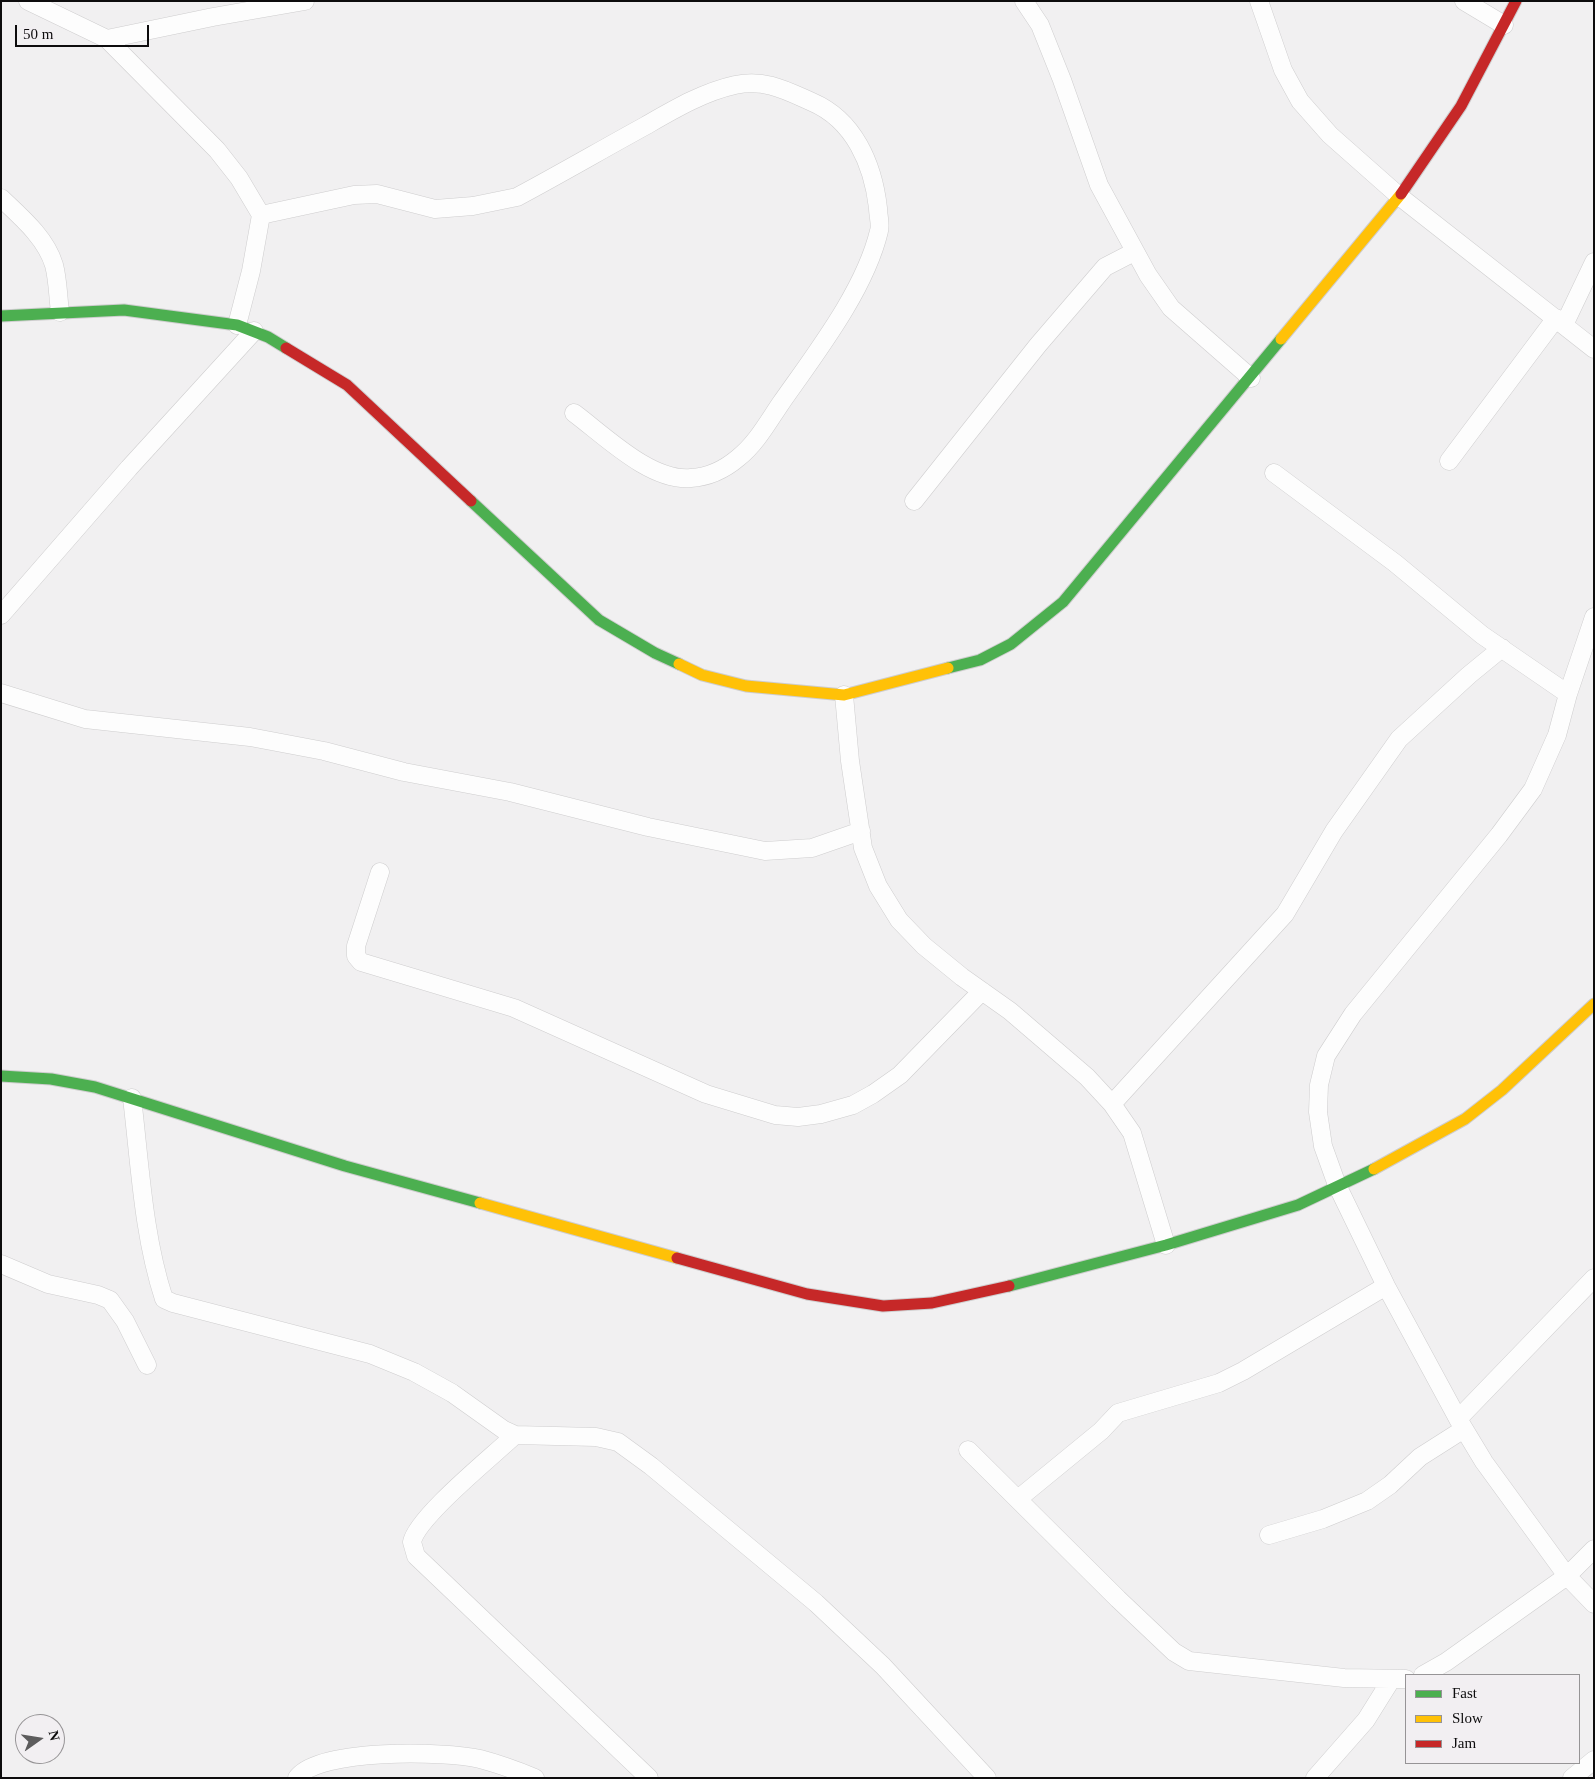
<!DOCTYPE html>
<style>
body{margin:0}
#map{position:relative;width:1595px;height:1779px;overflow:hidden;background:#f1f0f1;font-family:"Times New Roman",serif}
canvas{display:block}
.frame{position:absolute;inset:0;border:2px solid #0d0c0d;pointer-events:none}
.legend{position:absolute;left:1405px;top:1674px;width:175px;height:90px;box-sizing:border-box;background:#f2eff2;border:1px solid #969496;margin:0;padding:6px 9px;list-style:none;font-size:15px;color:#0d0c0d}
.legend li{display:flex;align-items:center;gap:10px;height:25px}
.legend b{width:25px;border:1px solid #969496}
.north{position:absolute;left:15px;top:1714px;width:50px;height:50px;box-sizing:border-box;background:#f2eff2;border:1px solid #969496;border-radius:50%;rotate:77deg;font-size:14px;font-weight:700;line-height:20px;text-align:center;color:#0d0c0d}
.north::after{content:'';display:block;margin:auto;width:18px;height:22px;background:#5d5c5d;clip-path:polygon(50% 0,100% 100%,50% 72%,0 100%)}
.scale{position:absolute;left:15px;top:25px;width:134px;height:22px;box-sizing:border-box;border:2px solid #0d0c0d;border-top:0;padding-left:6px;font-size:15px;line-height:18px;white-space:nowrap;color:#0d0c0d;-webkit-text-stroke:4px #f2eff2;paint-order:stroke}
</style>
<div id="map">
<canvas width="1595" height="1779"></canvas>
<div class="frame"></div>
<ul class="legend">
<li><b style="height:6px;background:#4caf50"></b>Fast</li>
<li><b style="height:6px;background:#ffc107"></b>Slow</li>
<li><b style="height:6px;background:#c62828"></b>Jam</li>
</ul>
<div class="north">N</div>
<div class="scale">50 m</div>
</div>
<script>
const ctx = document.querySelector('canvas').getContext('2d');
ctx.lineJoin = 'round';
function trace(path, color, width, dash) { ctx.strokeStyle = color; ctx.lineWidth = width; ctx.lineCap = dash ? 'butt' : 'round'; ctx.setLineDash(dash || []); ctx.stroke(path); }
const street = new Path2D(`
 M28,1L107,39L217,150L239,178L261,215L251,271L237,325
 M1024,1L1040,25L1062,80L1099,185L1148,275L1171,308L1251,378
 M1259,1L1283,70L1300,101L1330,135L1399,196L1594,349
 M1464,1L1504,25
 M107,39L213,17L305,1
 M1,198C21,217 46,238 54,265C58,280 58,297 60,312
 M261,215L354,195L377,194L435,209L473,206L517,197C560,174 603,149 645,126C673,110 703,92 735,85C766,79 785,90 812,102C854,120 873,164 878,208C878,215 881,225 879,231C865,290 816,353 781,403C768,422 756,444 738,458C725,469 708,477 691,478C651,482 605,436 574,413
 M1564,325L1594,262
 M1449,461L1556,318
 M1274,473L1395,563L1482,635L1568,694
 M914,501L1038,345L1105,267L1134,252
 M1,615L129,468L254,331
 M1594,617L1568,694L1557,735L1533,789L1499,835L1353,1014L1326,1056L1319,1085L1318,1112L1323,1146L1337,1185L1386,1286L1458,1419L1484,1462L1567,1576L1594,1604
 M1,693L85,719L250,737L324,751L404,772L510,792L648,827L765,851L812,848L861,831
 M844,695L850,761L863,848L878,886L899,920L924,946L962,977L1010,1011L1087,1077L1112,1104L1132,1133L1166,1245
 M380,872L356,946V956L361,962L514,1008L706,1094L775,1115L798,1117L821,1114L853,1105L873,1094L900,1075L982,991
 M132,1098C140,1164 143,1235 164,1299L173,1303L370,1354L414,1372L452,1393L504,1430L515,1435L596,1437L618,1442L651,1466L816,1603L883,1666L987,1778
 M1112,1104L1285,914L1334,831L1399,739L1469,675L1502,648
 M1,1264L48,1284L98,1295L110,1300L125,1321L147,1365
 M1458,1419L1594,1278
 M515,1435C493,1456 417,1517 412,1542L416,1556L649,1778
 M968,1450L1118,1599L1174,1652L1189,1661L1344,1678L1406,1679
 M1018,1499L1101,1431L1118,1413L1219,1383L1243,1371L1386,1286
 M1269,1535L1323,1519L1367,1501L1390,1485L1420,1457L1464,1429
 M1423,1675L1446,1662L1567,1576L1594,1549
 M297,1778C318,1748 446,1751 480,1759C499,1764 518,1771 535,1778
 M1315,1778L1366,1720L1391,1680
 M1572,1778L1594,1760`);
const fast = new Path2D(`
 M1,316L124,310L237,325L268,337L286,348
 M471,501L599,620L655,653L679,664
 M948,668L980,660L1011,644L1063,602L1281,339
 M1,1076L51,1079L95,1087L345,1166L480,1203
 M1009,1286L1166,1245L1298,1205L1374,1169`);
const slow = new Path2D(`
 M1281,339L1401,194
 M679,664L702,675L746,686L844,695L948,668
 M1374,1169L1465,1119L1502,1090L1594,1004
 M480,1203L677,1258`);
const jam = new Path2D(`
 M1401,194L1461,106L1516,1
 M286,348L347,385L471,501
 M677,1258L807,1294L883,1306L932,1303L1009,1286`);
trace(street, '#cecdce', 19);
trace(fast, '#cecdce', 13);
trace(slow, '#cecdce', 13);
trace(jam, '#cecdce', 13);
trace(street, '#fdfdfd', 18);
trace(fast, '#4caf50', 11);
trace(slow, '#ffc107', 11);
trace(jam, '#c62828', 11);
</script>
